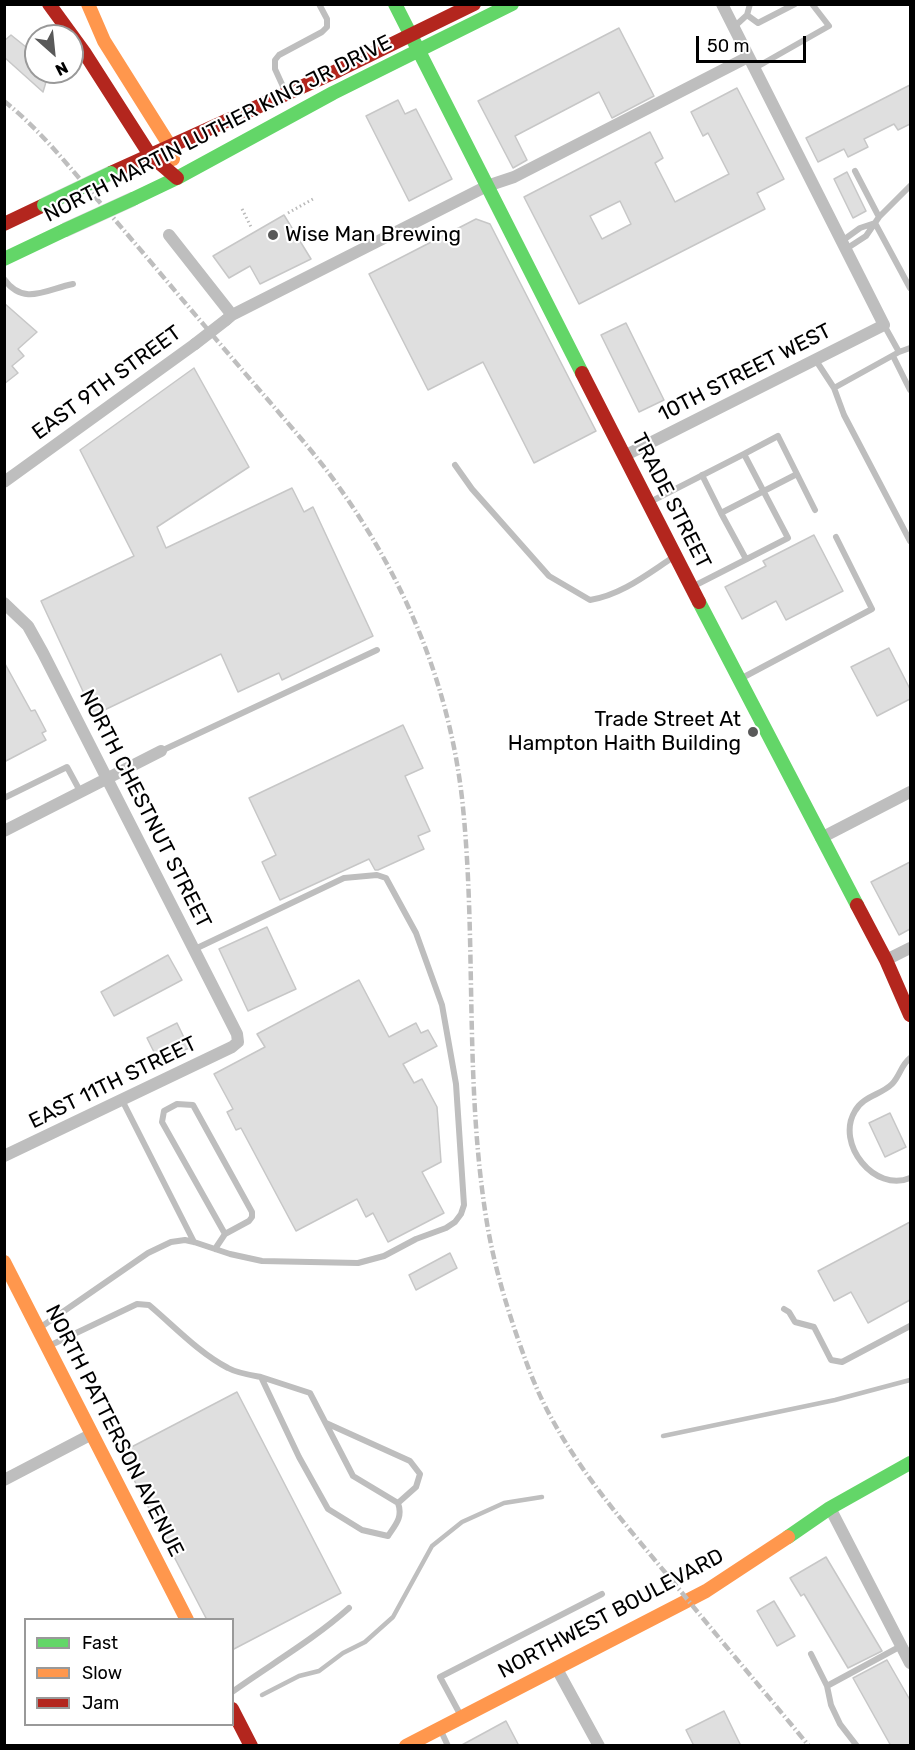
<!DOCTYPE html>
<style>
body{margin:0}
#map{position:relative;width:915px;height:1750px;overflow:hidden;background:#fff;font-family:Rubik,sans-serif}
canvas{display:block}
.frame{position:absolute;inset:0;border:6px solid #000;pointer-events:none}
.legend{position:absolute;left:24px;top:1618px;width:210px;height:108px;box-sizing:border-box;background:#fff;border:2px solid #999;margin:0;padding:8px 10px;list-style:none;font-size:18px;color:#000}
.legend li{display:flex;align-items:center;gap:12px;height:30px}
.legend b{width:30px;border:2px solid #999}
.north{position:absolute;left:24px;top:24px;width:60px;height:60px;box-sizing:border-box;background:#fff;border:2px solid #999;border-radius:50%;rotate:153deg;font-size:16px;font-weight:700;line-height:24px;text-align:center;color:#000}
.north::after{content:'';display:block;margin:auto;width:21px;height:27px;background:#595959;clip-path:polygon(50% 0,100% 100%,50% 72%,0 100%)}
.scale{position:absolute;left:696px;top:36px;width:110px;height:27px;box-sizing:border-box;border:3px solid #000;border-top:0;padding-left:8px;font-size:18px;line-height:21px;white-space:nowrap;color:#000;-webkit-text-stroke:4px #fff;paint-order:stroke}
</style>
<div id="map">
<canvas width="915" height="1750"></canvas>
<div class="frame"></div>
<ul class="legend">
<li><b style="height:8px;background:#63d668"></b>Fast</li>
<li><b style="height:8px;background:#ff974d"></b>Slow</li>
<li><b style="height:8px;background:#b3261e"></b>Jam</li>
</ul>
<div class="north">N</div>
<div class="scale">50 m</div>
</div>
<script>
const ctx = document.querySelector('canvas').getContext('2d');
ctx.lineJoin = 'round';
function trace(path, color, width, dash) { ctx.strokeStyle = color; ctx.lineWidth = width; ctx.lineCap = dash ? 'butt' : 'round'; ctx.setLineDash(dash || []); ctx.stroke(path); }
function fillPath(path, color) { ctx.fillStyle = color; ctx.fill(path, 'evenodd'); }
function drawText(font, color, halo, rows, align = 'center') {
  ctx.font = font + ' Rubik,sans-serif'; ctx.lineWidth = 4.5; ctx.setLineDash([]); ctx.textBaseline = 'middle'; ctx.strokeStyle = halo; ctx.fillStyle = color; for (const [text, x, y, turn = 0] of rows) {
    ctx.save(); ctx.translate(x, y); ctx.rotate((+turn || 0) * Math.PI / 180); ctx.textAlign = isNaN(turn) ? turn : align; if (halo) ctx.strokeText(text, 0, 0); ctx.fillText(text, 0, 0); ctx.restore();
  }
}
const stream = new Path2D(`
 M663,1436L835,1400L910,1380
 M262,1695L299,1676L319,1671L343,1653L365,1642L393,1617L432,1546L462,1522L504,1503L542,1497`);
const building = new Path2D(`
 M619,28L654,96L612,118L599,92L515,136L527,160L513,168L478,101Z
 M11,35L36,55V72H49L43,92L4,57V41Z
 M910,85V124L898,130L894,124L864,139L868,147L848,157L844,149L818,162L806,138Z
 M737,88L784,179L757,193L765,209L579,304L524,197L650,132L663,158L655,163L675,202L729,174L708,133L703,136L691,112ZM620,201L631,224L602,239L590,216Z
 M398,100L405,114L416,109L452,179L409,201L366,116Z
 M847,172L866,211L853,218L834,179Z
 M284,215L311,259L260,284L250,266L229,278L213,256Z
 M476,219L490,224L596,431L534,463L483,362L428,390L369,274Z
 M4,303L37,332L18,349L24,356L12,366L18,373L4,384Z
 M626,323L664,400L639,412L601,335Z
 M194,368L249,467L157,527L166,548L292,488L304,512L313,507L373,636L282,680L279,673L238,692L221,654L94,715L41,601L134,556L80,450Z
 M814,535L843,591L786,620L776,601L742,619L725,587L766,566L763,561Z
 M889,648L910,689V699L877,716L851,667Z
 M4,662L31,711L35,710L46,731L42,733L46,740L4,762Z
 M403,725L423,768L405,776L430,831L418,836L424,849L378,870H375L369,859L280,900L262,862L276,855L249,798Z
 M910,862V929L899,935L871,882Z
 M267,927L296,989L248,1011L219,949Z
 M168,955L182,980L114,1016L101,992Z
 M359,980L389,1037L416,1023L421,1033L428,1030L437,1046L403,1064L414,1083L422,1079L437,1107L441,1162L422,1172L444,1213L388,1242L373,1213L366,1217L357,1199L296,1231L241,1128L236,1130L227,1112L233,1109L214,1074L265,1047L257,1034Z
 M177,1023L189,1048L159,1062L147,1038Z
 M890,1113L906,1147L885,1157L869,1123Z
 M910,1222V1300L868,1323L851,1292L834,1301L818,1271Z
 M450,1253L457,1268L416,1290L409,1275Z
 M237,1392L341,1593L232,1650V1620H207L120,1453Z
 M826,1557L882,1651L848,1668L804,1594L801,1596L790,1578Z
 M774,1601L795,1636L777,1646L757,1611Z
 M887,1660L910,1700V1746H891L853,1678Z
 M724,1711L741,1746H694L686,1730Z
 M506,1721L519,1746H460Z`);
const path = new Path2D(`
 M242,209L252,229
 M288,213L313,199`);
const lane = new Path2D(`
 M747,15L750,4
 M734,27L747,15L758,23L795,4
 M755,68L829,26L812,4
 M286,93L275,69V60L279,55L322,32L327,27V19L319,4
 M855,171L879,217
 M875,223L910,288
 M842,241L860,228L875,223
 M846,249L866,236L879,217L910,186
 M4,279C24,307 47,289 73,284
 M884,325L899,352L910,348
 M899,352L834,388L844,415L910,541
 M893,356L910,390
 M815,359L834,388
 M744,454L778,436L815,510
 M455,465L472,489L549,576L590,600C621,595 646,575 672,558
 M702,475L721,513
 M650,502L744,454L788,538L692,587
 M746,559L721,513L797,474
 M742,678L872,609L836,537
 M161,751L377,650
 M4,798L67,767L80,791
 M910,1058C901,1065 900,1076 892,1084C881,1095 863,1096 855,1111C835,1144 875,1193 910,1178
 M122,1100L194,1242
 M215,1249L225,1234L249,1221L252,1217V1212L193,1105L177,1104L164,1111L162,1122L225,1234
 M784,1309L789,1312L795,1322L814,1327L831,1360L842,1362L910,1326
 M41,1327L148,1253L171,1242L185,1240L194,1242L230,1254L262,1261L358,1263L384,1256L416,1239L446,1228L455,1222L461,1214L464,1205L456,1084L442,1005L416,933L386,878L377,875L344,878L195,949
 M51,1345L137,1304L149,1305C174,1326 199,1353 228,1368C237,1373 250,1375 261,1377L310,1393L353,1476L398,1503C403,1517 396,1524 388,1536L362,1530L328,1509L299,1457L261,1377
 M326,1423L410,1461L420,1474L416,1487L398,1503
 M811,1654L827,1686L831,1705L840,1724L857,1746
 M827,1686L901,1646
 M232,1692C271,1664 313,1640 349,1608
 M461,1716L440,1677L602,1594
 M441,1731L448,1746`);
const street = new Path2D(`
 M169,235L232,315
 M226,320L232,315L487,186L514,177L748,57
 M624,456L884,325L722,4
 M4,482L195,344
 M4,603L28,626L43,653L237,1034L238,1042L232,1047L4,1156
 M4,831L161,751
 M821,838L910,792
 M886,960L910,948
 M4,1480L92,1434
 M830,1508L910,1663
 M557,1669L599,1746`);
const fast = new Path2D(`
 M395,4L582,373
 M133,199L177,178L333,93L512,4
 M4,259L65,230
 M699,602L857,905
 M788,1537L830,1508L910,1463`);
const slow = new Path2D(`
 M88,4L104,41L170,146L173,159
 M4,1262L187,1620
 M406,1746L706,1591L788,1537`);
const jam = new Path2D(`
 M49,4L84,52L150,155L177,178
 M111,173L339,70L474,4
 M4,224L44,205
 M582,373L699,602
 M857,905L886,960L910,1015
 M232,1709L251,1746`);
const rail = new Path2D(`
 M4,101C39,129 67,164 96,198C123,229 150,261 176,292C209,331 242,370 275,408C298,435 321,461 341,490C406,582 449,686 462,798C477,936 464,1078 486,1217C494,1269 511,1322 530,1372C564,1460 629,1527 687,1599C727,1648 768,1696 809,1746`);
const streetBridge = new Path2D(`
 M195,344L226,320`);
const fastBridge = new Path2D(`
 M44,205L111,173
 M65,230L133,199`);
const markers = [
 [273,235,6,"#595959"],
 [753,732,6,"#595959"]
];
const streetNames = [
 ["NORTH MARTIN LUTHER KING JR DRIVE",218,129,-27],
 ["10TH STREET WEST",745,373,-27],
 ["EAST 9TH STREET",107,383,-36],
 ["TRADE STREET",671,501,63],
 ["NORTH CHESTNUT STREET",145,809,63],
 ["EAST 11TH STREET",113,1083,-26],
 ["NORTH PATTERSON AVENUE",114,1431,63],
 ["NORTHWEST BOULEVARD",611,1614,-28]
];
const poiNames = [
 ["Wise Man Brewing",285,235],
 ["Trade Street At",741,720,"right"],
 ["Hampton Haith Building",741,744,"right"]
];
trace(stream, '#bfbfbf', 4.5);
fillPath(building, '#dfdfdf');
trace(building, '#c7c7c7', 1.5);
trace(path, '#b9b9b9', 3, [1.5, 3]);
trace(lane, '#bebebe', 6);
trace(street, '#bebebe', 12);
trace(fast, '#63d668', 14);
trace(slow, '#ff974d', 14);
trace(jam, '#b3261e', 14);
trace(rail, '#bebebe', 4.5, [9, 3, 1.5, 3]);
trace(fastBridge, '#dbdbdb', 15, []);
trace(streetBridge, '#bebebe', 12);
trace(fastBridge, '#63d668', 14);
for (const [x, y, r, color] of markers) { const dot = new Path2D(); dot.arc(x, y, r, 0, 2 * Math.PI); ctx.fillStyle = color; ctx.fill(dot); trace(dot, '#fff', 2); }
drawText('21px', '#000', '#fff', streetNames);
drawText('21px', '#000', '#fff', poiNames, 'left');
</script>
